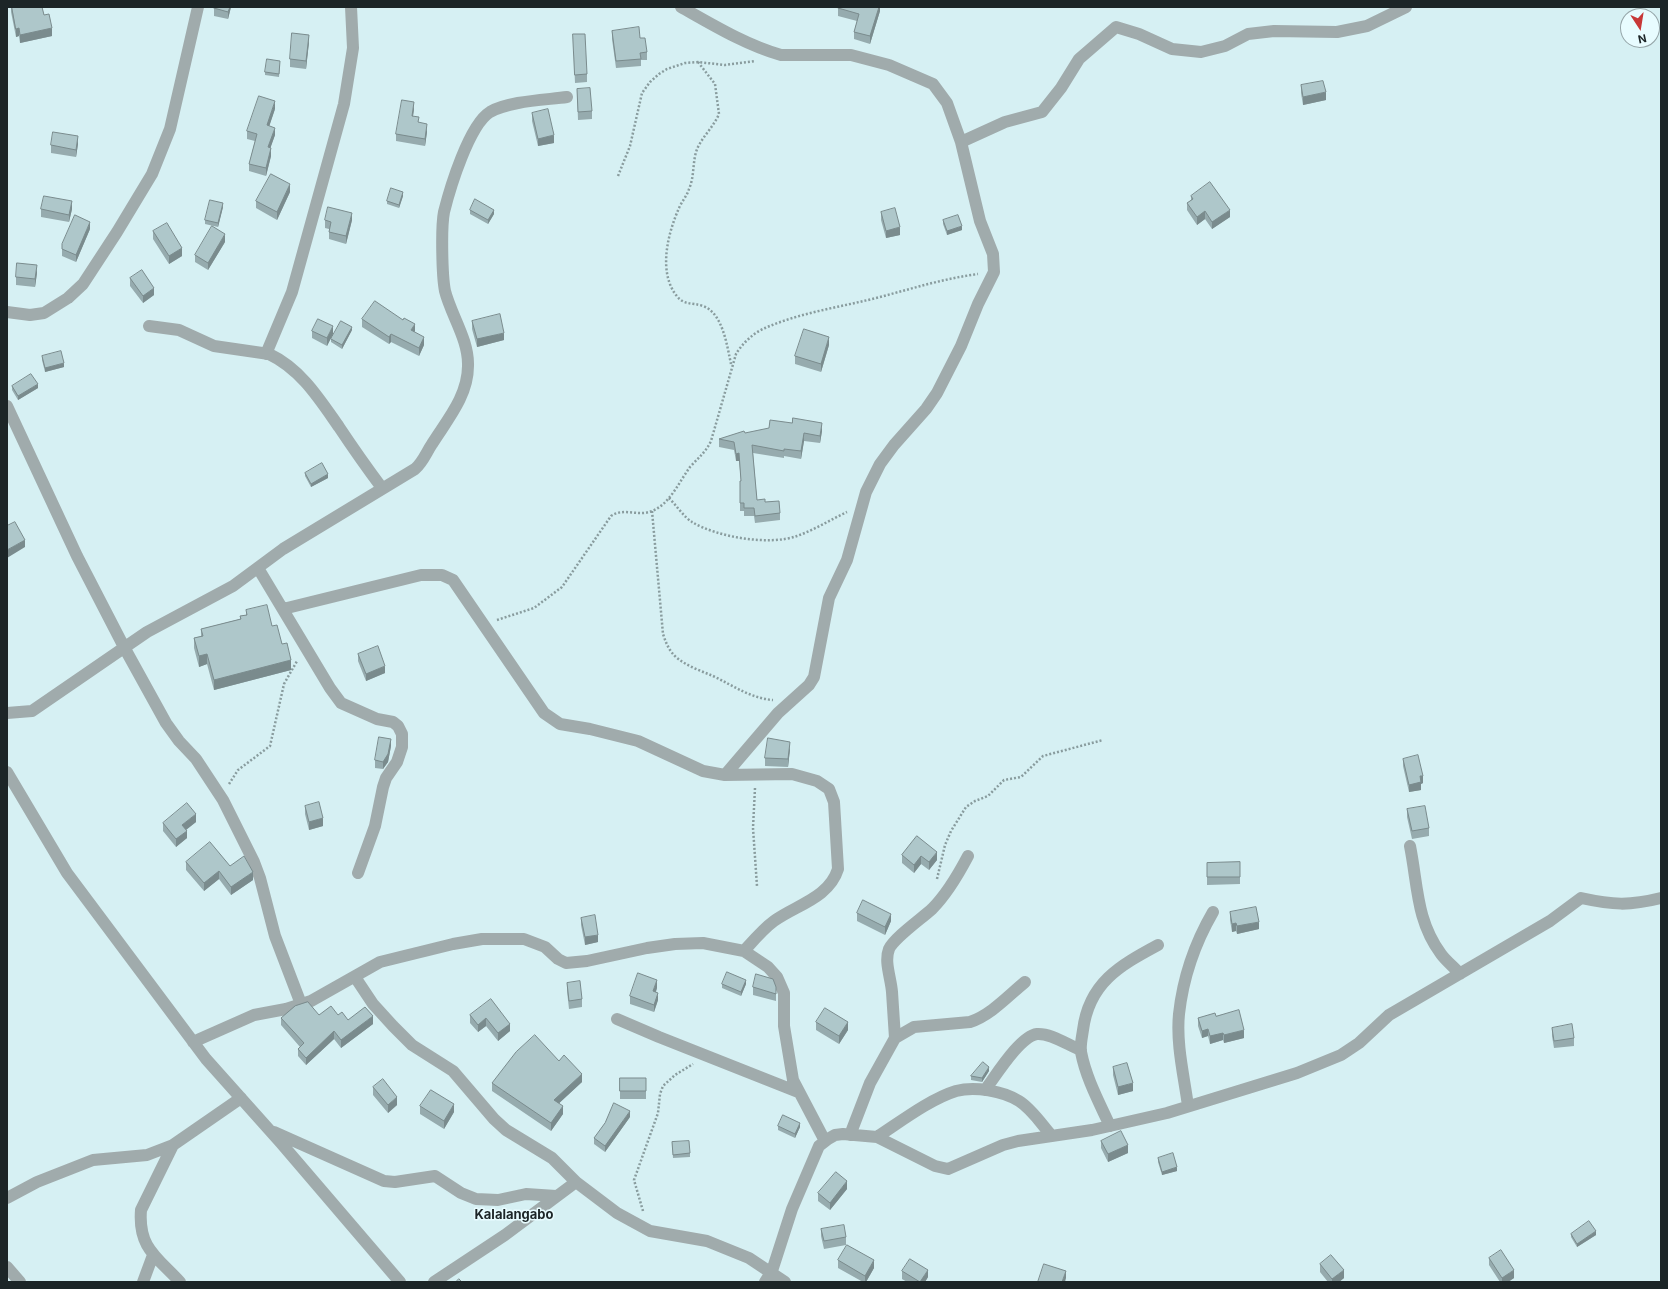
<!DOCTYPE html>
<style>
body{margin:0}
#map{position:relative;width:1668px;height:1289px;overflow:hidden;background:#d6f0f3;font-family:Inter,sans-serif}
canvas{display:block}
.frame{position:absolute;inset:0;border:8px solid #1c2527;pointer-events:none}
.north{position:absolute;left:1620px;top:8px;width:40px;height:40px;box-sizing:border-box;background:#e8fcff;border:1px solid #96a6a9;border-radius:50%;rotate:168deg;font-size:11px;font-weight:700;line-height:16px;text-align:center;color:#1c2527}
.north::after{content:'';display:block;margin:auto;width:14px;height:18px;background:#c73838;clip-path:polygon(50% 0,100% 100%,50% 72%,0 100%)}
</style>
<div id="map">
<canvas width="1668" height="1289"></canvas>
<div class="frame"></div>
<div class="north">N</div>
</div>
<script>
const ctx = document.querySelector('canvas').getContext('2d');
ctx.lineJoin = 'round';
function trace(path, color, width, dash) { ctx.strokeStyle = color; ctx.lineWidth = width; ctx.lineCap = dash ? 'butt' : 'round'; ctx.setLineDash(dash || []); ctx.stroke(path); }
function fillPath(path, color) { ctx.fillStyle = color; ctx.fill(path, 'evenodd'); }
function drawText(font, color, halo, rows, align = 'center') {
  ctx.font = font + ' Inter,sans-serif'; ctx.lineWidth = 3; ctx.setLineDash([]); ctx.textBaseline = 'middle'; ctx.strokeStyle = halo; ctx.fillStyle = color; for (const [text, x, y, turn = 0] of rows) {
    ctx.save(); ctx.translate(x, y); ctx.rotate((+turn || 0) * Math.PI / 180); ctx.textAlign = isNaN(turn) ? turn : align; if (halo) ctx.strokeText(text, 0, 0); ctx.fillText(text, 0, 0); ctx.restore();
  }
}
const path = new Path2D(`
 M698,62L715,84L719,114C714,126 704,135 698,147C692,159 695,176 689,189C687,196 682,201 679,208C668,233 658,271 676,295C684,306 692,302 703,306C723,313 727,346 731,364
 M618,176L630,146L642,93L650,82L659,74L667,69L685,63L698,62L725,65L755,61
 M669,498C676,505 684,517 692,522C717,537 769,546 797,536C814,530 830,520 847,512
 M652,511L663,634C666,643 669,651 677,658C687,666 701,671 713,676C734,686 750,698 773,700
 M497,620L534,608L562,587L611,516C624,507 638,517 652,511C670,504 679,482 690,467C698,458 706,452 711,441L736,354C742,344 753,333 765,328C797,314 834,308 868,300C905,291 940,279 978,274
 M229,784L238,770L270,746L284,684L297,661
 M755,788L753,828L757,886
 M937,879L945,845L951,831L966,807L975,801L988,796L1004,780L1021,777L1043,756L1103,740
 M643,1211L634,1180L658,1113L660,1094L663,1086L675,1075L693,1064`);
const minor = new Path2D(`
 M681,7C713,25 746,45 781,55H851L889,65L933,84L947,103L961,142L980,221L993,254L994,272L978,304L961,346L937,393L926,409L894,445L880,464L866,492L847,560L829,598L814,677L809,685L778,713L725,775
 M961,142L1005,122L1042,112L1061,88L1079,59L1116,27L1139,34L1172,49L1201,52L1225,46L1248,34L1274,31L1337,32L1367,26L1406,7
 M7,312L30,315L44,313L68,298L83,284L117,232L152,174L170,129L198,7
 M149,326L179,330L214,346L269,354C301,369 320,400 339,427C353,448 367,468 382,488
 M266,354L292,292L344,104L353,48L351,7
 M7,406L77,556L124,647L166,723L179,741L196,759L223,800L254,862L260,878L275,936L301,1004
 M258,568L330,688L341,703L377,719L393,722L398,726L402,734V747L397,762L386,778L383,787L375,826L358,873
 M283,609L421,575H442L453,580L544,713L560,724L590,729L638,741L703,771L725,775L792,774L817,781L829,789L834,802L838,869C829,898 796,905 774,921C763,929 753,941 744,951
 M7,713L32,711L147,632L233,586L283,549L415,469C423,462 426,453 432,444C447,420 468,396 468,366C469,340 451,315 445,291C442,276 441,227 444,212C450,188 469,125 490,112C509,101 545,100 567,97
 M7,772L67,873L206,1059L281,1143L400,1282
 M1410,846C1418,886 1416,920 1441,954C1446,961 1454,967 1460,974
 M355,977L373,1004L393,1026L412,1045L453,1071L494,1119L506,1130L552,1158L576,1182L617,1213L650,1231L707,1241L749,1258L785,1282
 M617,1019L659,1037L798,1092
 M895,1038C894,1022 893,1007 892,992C891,978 884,962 889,949C894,938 921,919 932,909C947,894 958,875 968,856
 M193,1042L254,1015L286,1009L311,1001L380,962L453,944L482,939H524L545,947L558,959L566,963L587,961L647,948L675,944L703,943L744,951L768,967L777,977L784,993V1026L793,1080L825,1141
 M985,1090C995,1077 1020,1036 1037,1034C1051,1033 1068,1045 1081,1050
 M1188,1106C1184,1076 1176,1044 1179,1014C1183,978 1195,943 1213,912
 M1110,1126C1099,1102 1086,1078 1081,1052C1080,1045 1082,1037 1083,1030C1089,983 1119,966 1158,945
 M274,1132L384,1181L395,1182L435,1176L461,1193L476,1199L498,1200L526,1194L556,1196
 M850,1135L870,1083L895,1038L914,1027L970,1022C991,1015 1008,996 1025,982
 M877,1137C900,1122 930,1099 956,1091C975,1086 1003,1091 1019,1101C1032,1109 1042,1125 1052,1136
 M173,1145L141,1210C138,1248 157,1257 180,1282
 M7,1198L37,1182L93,1160L147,1155L173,1145L241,1098
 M7,1267L20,1282
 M143,1282L153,1255
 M434,1282L505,1235L576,1182
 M765,1282L772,1271L792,1209L819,1146L828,1139L835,1135L843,1134L877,1137L935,1166L948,1169L1003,1145L1018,1141L1092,1130L1167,1113L1297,1073L1341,1055L1359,1043L1389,1015L1550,921L1581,898C1613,905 1629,906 1661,898`);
const wall = new Path2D(`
 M11,7H42L44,15L52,36L20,43L19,36L16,37L11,12Z
 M231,7L228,19L214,16V8Z
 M880,7V11L870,44L854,39V32L857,21L838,16V8Z
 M612,31L640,38L647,52V60H641V66L616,68L612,39Z
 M573,34L587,74V82L575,83Z
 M309,42L306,69L290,67V59Z
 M280,65L279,77L265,75V72Z
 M1301,85L1326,100L1303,105L1301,93Z
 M577,89L592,111V119L578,120Z
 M275,109L269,126L275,135L270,148L271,156L266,176L249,171V164L255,141L247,139V131Z
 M414,109L413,116L427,132L425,146L396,141V134Z
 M532,113L554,143L538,146L532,121Z
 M78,144L76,157L51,153V145Z
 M290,192L277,220L256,208V201Z
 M403,196L399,208L387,204V201Z
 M1191,196L1230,217L1212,229L1205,219L1197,225L1187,210V203L1191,200Z
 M223,207L218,227L205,224V220Z
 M41,209H72L69,222L41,217Z
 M470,210L494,214L488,224L470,214Z
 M881,212L900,235L886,238L881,220Z
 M325,220H352L346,244L329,239V229L325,228Z
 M943,220L962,230L947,235L943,224Z
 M90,229L76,262L62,256V244Z
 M153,231L182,256L169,264L153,239Z
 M225,242L208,270L195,262V255Z
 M37,273L35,287L16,285V277Z
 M130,278L154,295L143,303L130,286Z
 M362,319L415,331L414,332L424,345L419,356L391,342L389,344L362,327Z
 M472,321L504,340L477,347L472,329Z
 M352,330L342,349L331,342V339Z
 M312,331L333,334L327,346L312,338Z
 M829,345L821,372L795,364V356Z
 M42,356L64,367L45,372L42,360Z
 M12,386L38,388L18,400L12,390Z
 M822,431L820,443L804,441L801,459L784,456V458L753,453L757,500L765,502L780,513V520L755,523L754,516H744V511H740V481H741L739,461H736L734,450L719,447V439L745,433Z
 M305,473L328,478L311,487L305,476Z
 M246,610L272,626L282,644L291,670L214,690L207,664L199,667L194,648V638L201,636V629L240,619V616L246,615Z
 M358,654L385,673L366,681L358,661Z
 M391,746L388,762L383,769L375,768V760Z
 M790,749L788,767L765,766V758Z
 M1403,759L1423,783L1421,784V790L1409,792L1403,766Z
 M305,806L323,826L309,830L305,814Z
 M1407,809L1429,828V836L1412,839L1407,817Z
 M196,822L186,830L187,838L176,847L163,831V823Z
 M917,836L937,860L929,870L921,864L914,873L902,863V855Z
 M186,862L230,866L253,880L231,895L219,879L204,891L186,870Z
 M1240,862V884L1207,885V863Z
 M1230,912L1259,929L1237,934L1236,931L1232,932L1230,920Z
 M857,913L891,921L885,935L857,921Z
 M581,918L598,942L585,945L581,925Z
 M567,983L582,999V1007L569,1009L567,991Z
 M722,984H746L741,996L722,988Z
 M753,987H776V1001L753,995Z
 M657,988L656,992L658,1000L654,1012L630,1004V996Z
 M319,1015H338L348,1020L373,1024L341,1048L334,1039L306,1065L298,1056V1049L300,1047L281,1025V1018Z
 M470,1015L510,1024V1031L498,1041L486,1026L478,1032L470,1023Z
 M1216,1016L1244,1038L1224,1043L1223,1040L1210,1044L1208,1036L1202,1038L1198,1026V1018Z
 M816,1022L848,1030L839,1044L816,1030Z
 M1552,1028L1574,1038V1046L1554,1048L1552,1036Z
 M559,1061L582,1082L559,1103L563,1114L551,1131L492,1091V1083Z
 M1113,1067L1133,1091L1118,1095L1113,1075Z
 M989,1071L982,1082L971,1080V1076Z
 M620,1078H646V1099H620Z
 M373,1087L397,1105L388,1113L373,1095Z
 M420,1106L454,1112L444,1129L420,1114Z
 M630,1117L605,1152L594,1144V1138Z
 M778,1126L800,1127L795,1138L778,1130Z
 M1101,1141L1128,1153L1108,1162L1101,1148Z
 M672,1142L690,1153V1157L673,1158Z
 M1158,1158L1177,1171L1162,1175L1158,1162Z
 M847,1189L830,1210L818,1201V1193Z
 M821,1229L846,1237V1245L824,1249L821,1236Z
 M1571,1234L1596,1235L1577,1247L1571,1237Z
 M1489,1258L1514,1278L1508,1282H1500L1489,1265Z
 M838,1260L874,1268L866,1282H863L838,1268Z
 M1320,1264L1344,1278L1339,1282H1328L1320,1272Z
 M902,1271L928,1277L925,1282H907L902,1279Z`);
const shadedWall = new Path2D(`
 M230,7H231L228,19V12Z
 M879,7H880V11L870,44V36Z
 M19,28V36L16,37V29Z
 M52,28V36L20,43V35Z
 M309,35V42L306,69V61Z
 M1326,92V100L1303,105V97Z
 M275,101V109L267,133V125Z
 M414,102V109L412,123V116Z
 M427,124V132L425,146V139Z
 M275,128V135L268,155V147Z
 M554,135V143L538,146V139Z
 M78,136V144L76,157V150Z
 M271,148V156L266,176V168Z
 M290,184V192L277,220V212Z
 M403,192V196L399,208V205Z
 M72,201V209L69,222V215Z
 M223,203V207L218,227V223Z
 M494,210V214L488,224V220Z
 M1230,210V217L1212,229V222Z
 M1205,211V219L1197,225V217Z
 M352,213V220L346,244V236Z
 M90,222V229L76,262V255Z
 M962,226V230L947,235V231Z
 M900,227V235L886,238V231Z
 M225,234V242L208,270V263Z
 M182,248V256L169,264V256Z
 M37,265V273L35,287V279Z
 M154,288V295L143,303V296Z
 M415,324V331L411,338V330Z
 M333,326V334L327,346V338Z
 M352,327V330L342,349V345Z
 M504,333V340L477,347V339Z
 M391,334V342L389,344V337Z
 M424,337V345L419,356V348Z
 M829,337V345L821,372V364Z
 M64,363V367L45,372V368Z
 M38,384V388L18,400V396Z
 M822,423V431L820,443V436Z
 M804,433V441L801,459V451Z
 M739,453V461H736V454Z
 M328,474V478L311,487V484Z
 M25,540V547L7,558V550Z
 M207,654V664L199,667V656Z
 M291,660V670L214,690V680Z
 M385,666V673L366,681V674Z
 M391,739V746L388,762L383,769V762Z
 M790,742V749L788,767V759Z
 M1420,776H1423V783L1421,784V790L1409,792V785Z
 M196,814V822L182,833V825Z
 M323,818V826L309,830V822Z
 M187,831V838L176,847V839Z
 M937,852V860L929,870V862Z
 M921,856V864L914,873V865Z
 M219,871V879L204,891V883Z
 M253,872V880L231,895V887Z
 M891,914V921L885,935V927Z
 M1259,922V929L1237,934V926Z
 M1236,923V931L1232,932V924Z
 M598,935V942L585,945V937Z
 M657,980V988L653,999V991Z
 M746,980V984L741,996V992Z
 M658,993V1000L654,1012V1005Z
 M373,1016V1024L341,1048V1040Z
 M486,1018V1026L478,1032V1025Z
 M848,1022V1030L839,1044V1036Z
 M510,1024V1031L498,1041V1033Z
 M1208,1029V1036L1202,1038V1031Z
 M1244,1030V1038L1224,1043V1035Z
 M334,1031V1039L306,1065V1058Z
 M1223,1033V1040L1210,1044V1036Z
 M989,1067V1071L982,1082V1078Z
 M582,1074V1082L554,1108V1100Z
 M1133,1083V1091L1118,1095V1087Z
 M397,1097V1105L388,1113V1105Z
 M454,1104V1112L444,1129V1121Z
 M563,1106V1114L551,1131V1123Z
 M630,1111V1117L605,1152V1146Z
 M800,1123V1127L795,1138V1134Z
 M1128,1145V1153L1108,1162V1154Z
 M1177,1167V1171L1162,1175V1172Z
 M847,1181V1189L830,1210V1203Z
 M1596,1231V1235L1577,1247V1244Z
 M874,1260V1268L866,1282H865V1276Z
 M928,1270V1277L925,1282H920Z
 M1344,1270V1278L1339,1282H1332V1279Z
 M1514,1270V1278L1508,1282H1502V1278Z
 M1066,1271V1278L1065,1282H1062Z`);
const building = new Path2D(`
 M12,7H42L44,15L49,14L52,28L20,35L19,28L16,29Z
 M215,7H230L228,12L214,8Z
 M838,7H879L870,36L854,32L859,14L838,8Z
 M639,27L640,38H645L647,52L640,53L641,59L616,61L612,31Z
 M292,33L309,35L306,61L290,59Z
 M573,34H585L587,74L575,75Z
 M267,59L280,61L279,74L265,72Z
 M1323,81L1326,92L1303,97L1301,85Z
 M590,88L592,111L578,112L577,89Z
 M259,96L275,101L267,125L275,128L268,147L271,148L266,168L249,164L257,134L247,131Z
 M402,100L414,102L412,116L419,117L418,122L427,124L425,139L396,134Z
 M548,109L554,135L538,139L532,113Z
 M53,132L78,136L76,150L51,145Z
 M271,174L290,184L277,212L256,201Z
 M1210,182L1230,210L1212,222L1205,211L1197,217L1187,203L1193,199L1191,196Z
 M391,188L403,192L399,205L387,201Z
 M44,196L72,201L69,215L41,209Z
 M475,199L494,210L488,220L470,210Z
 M210,200L223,203L218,223L205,220Z
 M328,207L352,213L346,236L329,232L331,222L325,220Z
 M895,208L900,227L886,231L881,212Z
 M75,215L90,222L76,255L62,249V244Z
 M958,215L962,226L947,231L943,220Z
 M167,223L182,248L169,256L153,231Z
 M212,226L225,234L208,263L195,255Z
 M17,263L37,265L35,279L16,277Z
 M142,270L154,288L143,296L130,278Z
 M375,301L403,320L404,318L415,324L411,330L424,337L419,348L391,334L389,337L362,319Z
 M500,314L504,333L477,339L472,321Z
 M318,319L333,326L327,338L312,331Z
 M341,321L352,327L342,345L331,339Z
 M804,329L829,337L821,364L795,356Z
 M61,351L64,363L45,368L42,356Z
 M31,374L38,384L18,396L12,386Z
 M793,418L822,423L820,436L804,433L801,451L784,449V451L752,445L757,500L765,499V502L779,501L780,513L755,516L754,508H744V503H740V481H741L739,453L736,454L734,442L719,439L744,431L745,433L769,428L770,420L792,423Z
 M322,463L328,474L311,484L305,473Z
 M15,522L25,540L7,550V526Z
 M267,605L272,626L277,625L282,644L287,643L291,660L214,680L207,654L199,656L194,638L203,636L201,629L241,619L240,616L247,615L246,610Z
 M378,646L385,666L366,674L358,654Z
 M379,737L391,739L388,754L383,762L375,760Z
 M768,738L790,742L788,759L765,758Z
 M1418,755L1423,776H1420L1421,782L1409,785L1403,759Z
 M319,802L323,818L309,822L305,806Z
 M187,803L196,814L182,825L187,831L176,839L163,823Z
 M1425,806L1429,828L1412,831L1407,809Z
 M917,836L937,852L929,862L921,856L914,865L902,855Z
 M210,842L230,866L244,856L253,872L231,887L219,871L204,883L186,862Z
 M1240,862V877H1207V863Z
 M863,900L891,914L885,927L857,913Z
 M1256,907L1259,922L1237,926L1236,923L1232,924L1230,912Z
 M595,915L598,935L585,937L581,918Z
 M727,972L746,980L741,992L722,984Z
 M638,973L657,980L653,991L658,993L654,1005L630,996Z
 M756,974L773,979L776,987V994L753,987Z
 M580,981L582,999L569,1001L567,983Z
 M491,999L510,1024L498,1033L486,1018L478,1025L470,1015Z
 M308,1002L319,1015L331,1006L338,1015L342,1012L348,1020L365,1007L373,1016L341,1040L334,1031L306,1058L298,1049L304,1043L281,1018L295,1006Z
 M825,1008L848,1022L839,1036L816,1022Z
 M1239,1010L1244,1030L1224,1035L1223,1033L1210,1036L1208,1029L1202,1031L1198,1018L1215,1013L1216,1016Z
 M1572,1024L1574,1038L1554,1041L1552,1028Z
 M535,1035L559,1061L564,1055L582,1074L554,1100L563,1106L551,1123L492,1083L516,1052Z
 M983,1062L989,1067L982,1078L971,1076Z
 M1127,1063L1133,1083L1118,1087L1113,1067Z
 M620,1078H646V1091H620Z
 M383,1079L397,1097L388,1105L373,1087Z
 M431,1090L454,1104L444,1121L420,1106Z
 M614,1103L630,1111L605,1146L594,1138L605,1123Z
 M783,1115L800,1123L795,1134L778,1126Z
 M1121,1131L1128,1145L1108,1154L1101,1141Z
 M689,1141L690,1153L673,1155L672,1142Z
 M1173,1153L1177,1167L1162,1172L1158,1158Z
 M836,1172L847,1181L830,1203L818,1193Z
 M1589,1221L1596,1231L1577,1244L1571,1234Z
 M844,1225L846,1237L824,1241L821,1229Z
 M847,1245L874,1260L865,1276L838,1260Z
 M1501,1250L1514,1270L1502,1278L1489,1258Z
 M1331,1255L1344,1270L1332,1279L1320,1264Z
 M910,1259L928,1270L920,1282L902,1271Z
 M1044,1264L1066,1271L1062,1282H1038Z
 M459,1279L462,1282H456Z`);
const quarterNames = [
 ["Kalalangabo",514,1215]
];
trace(path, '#899c9e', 2.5, [2, 2]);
trace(minor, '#a0abac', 12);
fillPath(wall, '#96abae');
fillPath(shadedWall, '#7a8b8d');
fillPath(building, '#aec7ca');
trace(building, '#7a8b8d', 1);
drawText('bold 13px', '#1c2527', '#e8fcff', quarterNames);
</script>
